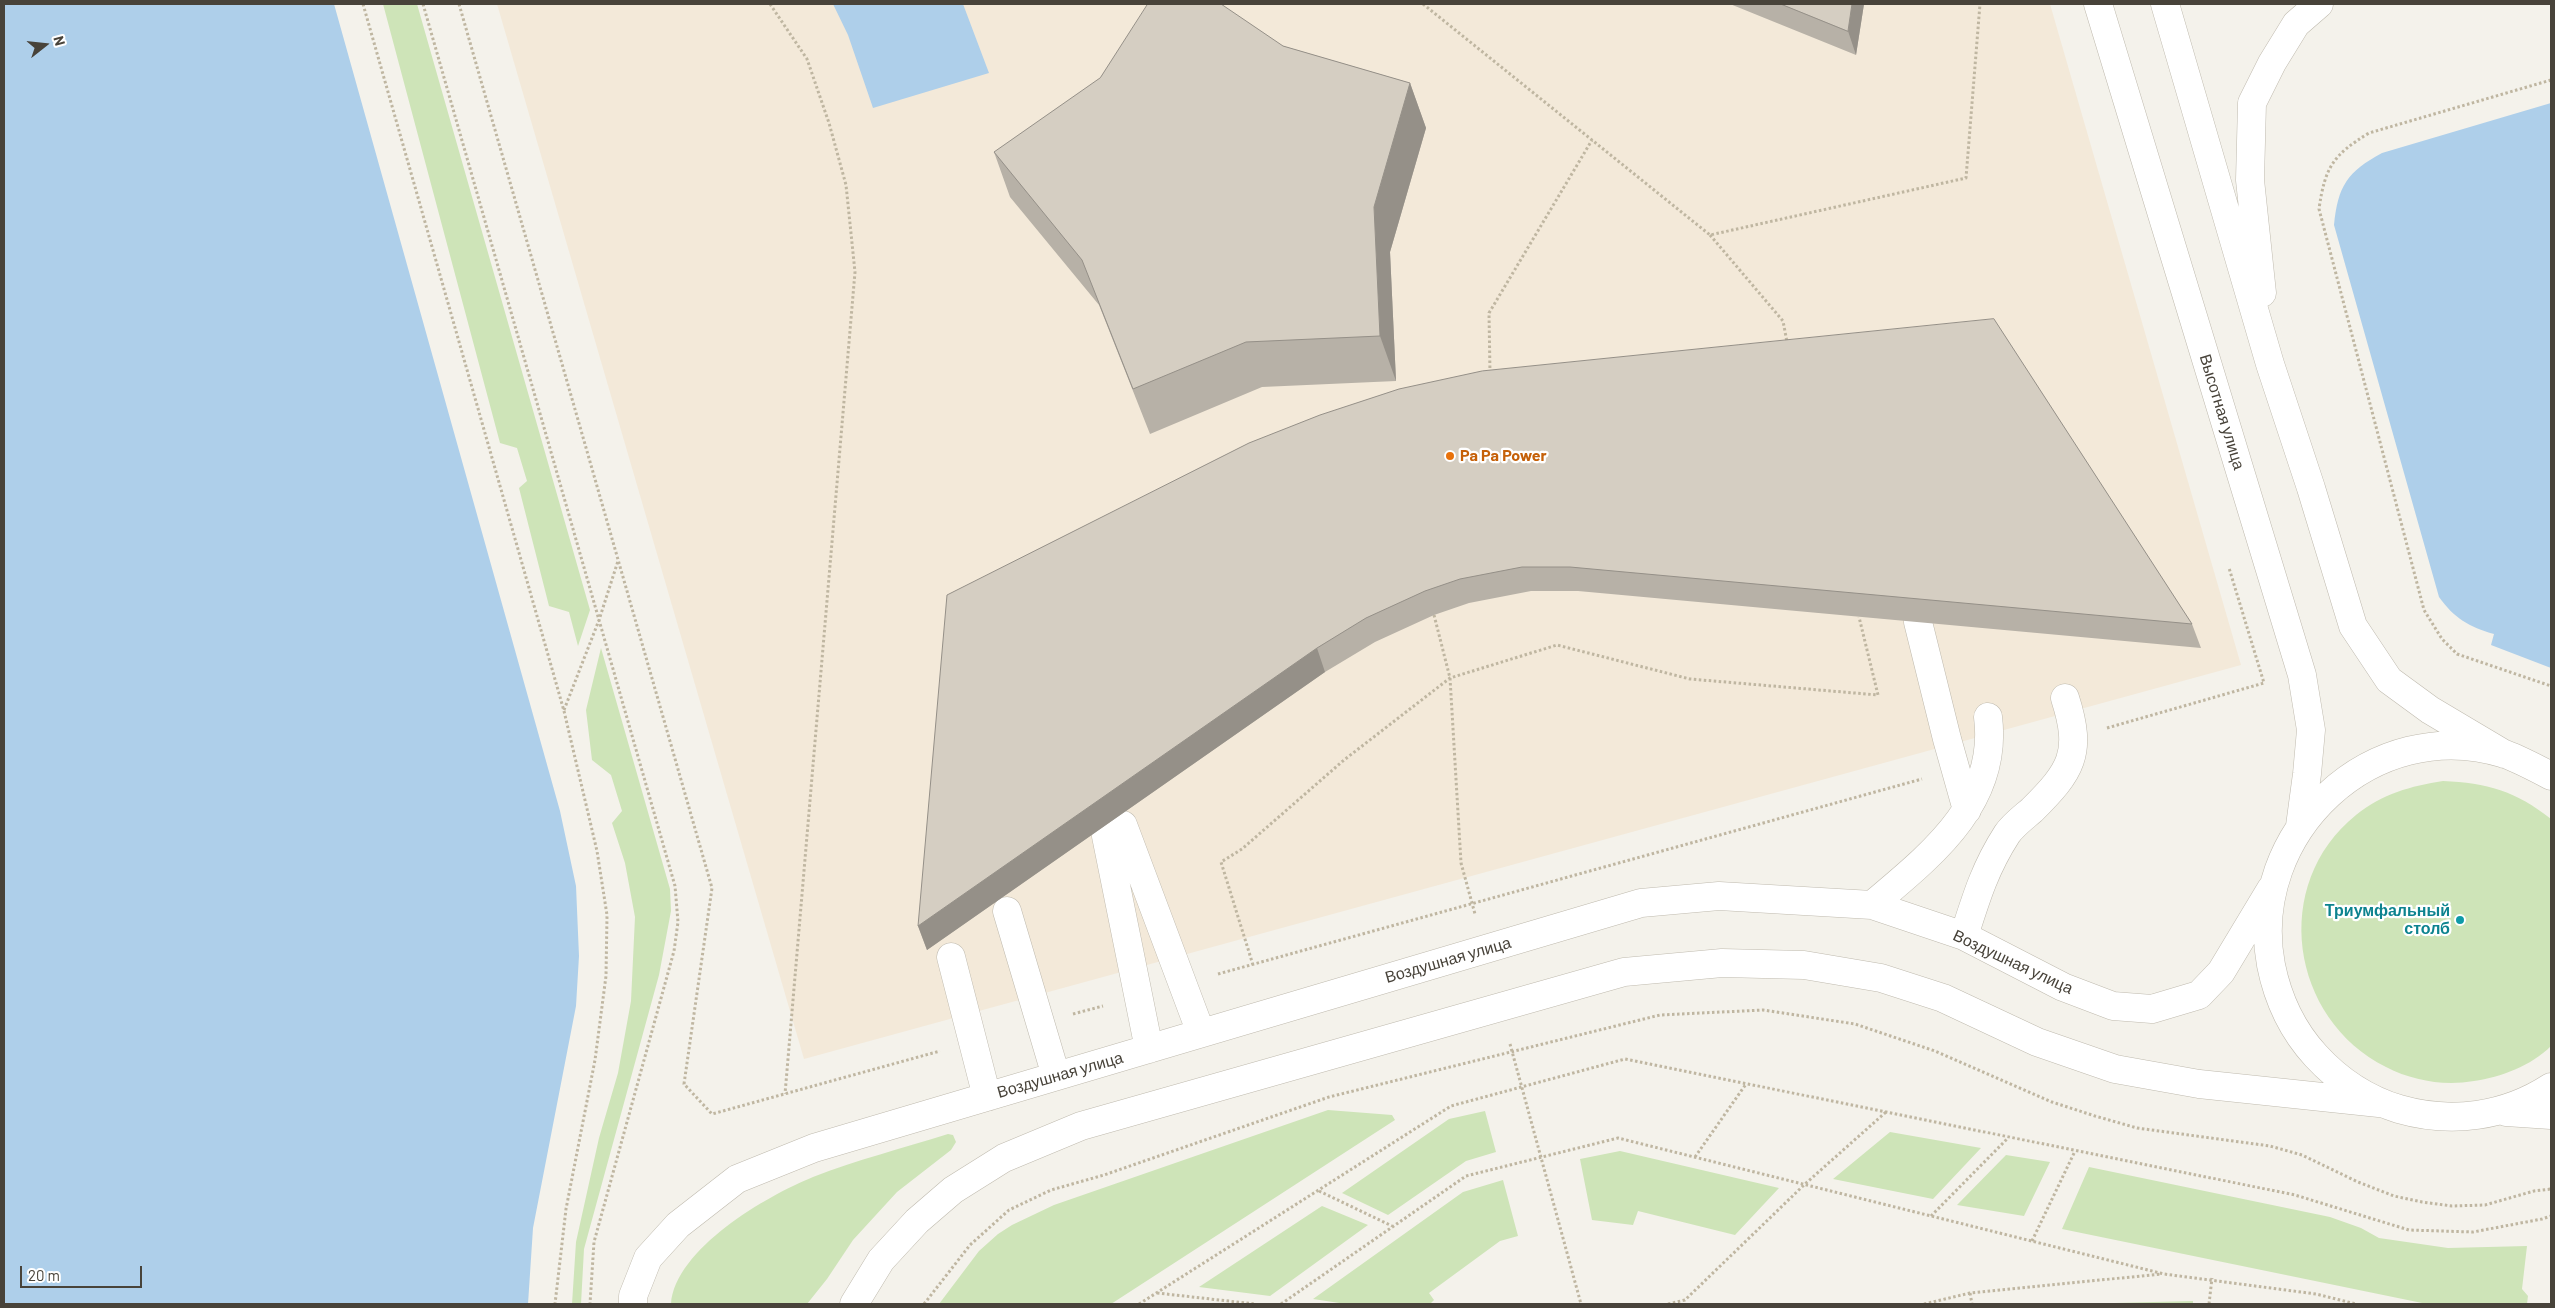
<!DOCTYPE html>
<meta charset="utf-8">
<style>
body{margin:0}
#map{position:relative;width:2555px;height:1308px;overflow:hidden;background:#f4f2eb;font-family:Barlow,sans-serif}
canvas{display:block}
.frame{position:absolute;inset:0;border:5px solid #48433a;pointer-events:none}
.north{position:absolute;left:20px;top:20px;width:50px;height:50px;-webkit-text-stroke:4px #fff;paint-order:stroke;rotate:74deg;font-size:14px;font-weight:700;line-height:20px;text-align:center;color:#48433a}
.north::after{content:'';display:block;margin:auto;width:18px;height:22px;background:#48433a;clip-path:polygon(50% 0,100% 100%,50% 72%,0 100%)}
.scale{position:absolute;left:20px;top:1266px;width:122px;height:22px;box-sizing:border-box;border:2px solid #48433a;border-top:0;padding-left:6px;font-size:15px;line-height:18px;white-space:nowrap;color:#48433a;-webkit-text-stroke:4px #fff;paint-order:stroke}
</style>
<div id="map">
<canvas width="2555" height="1308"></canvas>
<div class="frame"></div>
<div class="north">N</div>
<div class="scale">20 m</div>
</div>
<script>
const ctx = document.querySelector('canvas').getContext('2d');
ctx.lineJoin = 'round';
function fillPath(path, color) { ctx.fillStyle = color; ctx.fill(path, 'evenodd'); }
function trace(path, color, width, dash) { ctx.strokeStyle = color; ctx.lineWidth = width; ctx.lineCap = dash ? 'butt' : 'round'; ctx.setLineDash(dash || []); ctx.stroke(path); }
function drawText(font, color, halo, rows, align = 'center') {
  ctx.font = font + ' Barlow,sans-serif'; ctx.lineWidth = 4.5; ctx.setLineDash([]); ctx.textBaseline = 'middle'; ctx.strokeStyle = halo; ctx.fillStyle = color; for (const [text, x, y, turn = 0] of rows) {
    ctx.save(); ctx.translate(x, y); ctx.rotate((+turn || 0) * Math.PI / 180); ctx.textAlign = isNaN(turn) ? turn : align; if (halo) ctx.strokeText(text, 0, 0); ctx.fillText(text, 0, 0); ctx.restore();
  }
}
const commercial = new Path2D(`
 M497,4H2050L2241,665L804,1059Z`);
const green = new Path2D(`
 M383,4H417L590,610L578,646L569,612L549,606L519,488L527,481L517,448L500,443Z
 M601,648L670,889L671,911L659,975L584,1249L581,1304H572L576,1242L599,1138L618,1073L631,1001L635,917L625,863L612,823L622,811L611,775L592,760L586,710Z
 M2443,781C2487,783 2516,791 2551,819V1046C2531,1066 2501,1077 2474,1081C2444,1086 2413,1081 2386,1067C2290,1019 2270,884 2356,815C2382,794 2411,786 2443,781Z
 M1328,1110L1392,1115L1395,1120L1111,1304H939L979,1251L998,1234L1012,1225L1054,1205Z
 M1485,1111L1496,1152L1466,1161L1388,1215L1342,1193L1449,1119Z
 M1890,1132L1981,1148L1933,1199L1833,1179Z
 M948,1134L953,1135L956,1142L951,1150L897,1192L853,1240L827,1279L807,1304H671C675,1249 766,1196 813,1177C857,1160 903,1148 948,1134Z
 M1620,1151L1779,1188L1735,1235L1638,1211L1633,1225L1592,1220L1580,1159Z
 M2006,1155L2050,1162L2024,1216L1957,1205Z
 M2089,1167L2330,1217L2361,1228L2379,1238L2448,1248L2527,1246L2522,1289L2528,1296L2527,1304H2427L2062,1229Z
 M1503,1180L1518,1236L1500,1241L1429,1293L1434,1300L1430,1304H1346L1313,1299L1463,1192Z
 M1322,1206L1368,1225L1270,1296L1199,1287Z
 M2193,1301V1304H2075Z`);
const water = new Path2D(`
 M4,4H334L560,811L576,886L579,956L576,1006L533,1228L528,1304H4Z
 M833,4H963L989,73L873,108L848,35Z
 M2551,103V668L2491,645L2494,634C2469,627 2454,618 2439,597L2334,225C2338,186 2347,172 2382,153Z`);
const path = new Path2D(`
 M363,4L564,711L597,851L607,915L606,976L595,1060L566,1209L555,1304
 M423,4L675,886L678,922L674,951L594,1242L590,1304
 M459,4L712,888L684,1084L712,1114L940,1051
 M770,4L807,59L829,123L846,185L855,272L785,1094
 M1423,4L1710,235L1966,178L1980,4
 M2551,80L2369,133C2333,155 2325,167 2319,209L2424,610L2442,639L2457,654L2551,686
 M1710,235L1783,321L1787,342
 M1490,373L1489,313L1592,140
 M1434,615L1450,678L1461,863L1475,914
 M564,710L599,620L618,561
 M2107,728L2264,683L2229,568
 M1253,965L1221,862L1242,849L1344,760L1450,678L1557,645L1690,679L1878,695L1859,617
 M1218,974L1922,779
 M1073,1014L1103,1006
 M1510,1044L1581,1304
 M1695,1157L1746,1084
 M1319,1191L1392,1226
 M1931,1216L2008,1138
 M2032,1241L2075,1151
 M1157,1293L1255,1304
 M1970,1293L1972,1304
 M924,1304L970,1245L1009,1210L1051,1190L1104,1175L1329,1097L1660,1015L1763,1010L1855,1024L1935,1051L2052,1102L2095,1116L2137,1128L2270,1146L2302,1155L2358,1182L2394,1196L2422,1202L2452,1206L2485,1205L2534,1191L2551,1189
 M1139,1304L1451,1106L1625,1059L2295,1195L2409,1230L2473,1232L2542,1219L2551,1216
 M1281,1304L1466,1176L1618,1138L2164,1274L2316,1294L2356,1304
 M1668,1304L1685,1300L1805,1184L1886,1112
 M1924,1304L1970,1293L2161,1274
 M2209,1304L2212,1278`);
const minor = new Path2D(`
 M2098,4L2302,675L2311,730L2307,774L2300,826
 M2165,4L2270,364L2311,488L2353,626L2389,680L2430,710L2504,754
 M2262,293L2250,180L2252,103L2272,63L2296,24L2319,4
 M1918,622L1947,739L1967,810
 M2551,776C2536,768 2521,760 2505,754C2373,712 2246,833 2271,965C2278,1000 2292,1030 2316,1056C2339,1081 2366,1099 2399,1109C2451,1124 2505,1117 2551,1087
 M1123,825L1201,1033
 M1106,836L1149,1049
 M1872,905C1931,855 1999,803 1988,717
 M1007,911L1056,1076
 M1964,936C1976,898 1985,868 2007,834C2013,825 2024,817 2032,810C2071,771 2083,754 2065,698
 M951,957L987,1097
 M2506,1112L2551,1115
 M633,1304V1296L648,1258L678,1225L737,1179L814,1148L1641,903L1719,896L1872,905L1964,936L2063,987L2113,1006L2152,1009L2199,995L2221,972L2271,889
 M854,1304L881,1260L917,1221L953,1190L1004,1158L1081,1126L1624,972L1722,963L1804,965L1881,978L1943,998L2037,1042L2115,1069L2199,1084L2379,1103`);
const wall = new Path2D(`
 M1730,4H1864L1856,55Z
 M1283,46L1410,83L1426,128L1390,252L1396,381L1262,387L1150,434L1099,305L1010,197L994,152Z
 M1249,443L2192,624L2201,648L1578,591H1531L1469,603L1434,615L1375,642L1325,672L927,950L918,926Z`);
const shadedWall = new Path2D(`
 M1852,4H1864L1856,55L1848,31Z
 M1410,83L1426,128L1390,252L1396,381L1380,336L1374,207Z
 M1317,648L1325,672L927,950L918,926Z`);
const building = new Path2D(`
 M1148,4H1221L1283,46L1410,83L1374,207L1380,336L1246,342L1133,389L1082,260L994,152L1100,78Z
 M1781,4H1852L1848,31Z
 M1994,319L2192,624L1570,567H1522L1460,579L1425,591L1366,618L1317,648L918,926L947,595L1249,443L1320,415L1399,389L1482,371Z`);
const markers = [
 [1450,456,5,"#e8710a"],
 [2460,920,5,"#0f9aa8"]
];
const streetNames = [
 ["Высотная улица",2222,412,73],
 ["Воздушная улица",1448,960,-16],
 ["Воздушная улица",2013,962,25],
 ["Воздушная улица",1060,1075,-16]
];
const foodNames = [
 ["Pa Pa Power",1460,456]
];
const cultureNames = [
 ["Триумфальный",2450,911],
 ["столб",2450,929]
];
fillPath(commercial, '#f3e9d9');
fillPath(green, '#cee4b8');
fillPath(water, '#aecfea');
trace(minor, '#bfbaae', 29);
trace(path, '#bfb6a1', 3, [2.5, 2.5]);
trace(minor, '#fff', 28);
fillPath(wall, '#b7b1a7');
fillPath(shadedWall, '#959088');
fillPath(building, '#d5cec2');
trace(building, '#959088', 1);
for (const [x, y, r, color] of markers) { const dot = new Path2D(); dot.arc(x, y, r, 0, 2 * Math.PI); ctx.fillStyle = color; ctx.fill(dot); trace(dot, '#fff', 2); }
drawText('16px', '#48433a', '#fff', streetNames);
drawText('bold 16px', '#c56008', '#fff', foodNames, 'left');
drawText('bold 16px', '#0d838f', '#fff', cultureNames, 'right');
</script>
